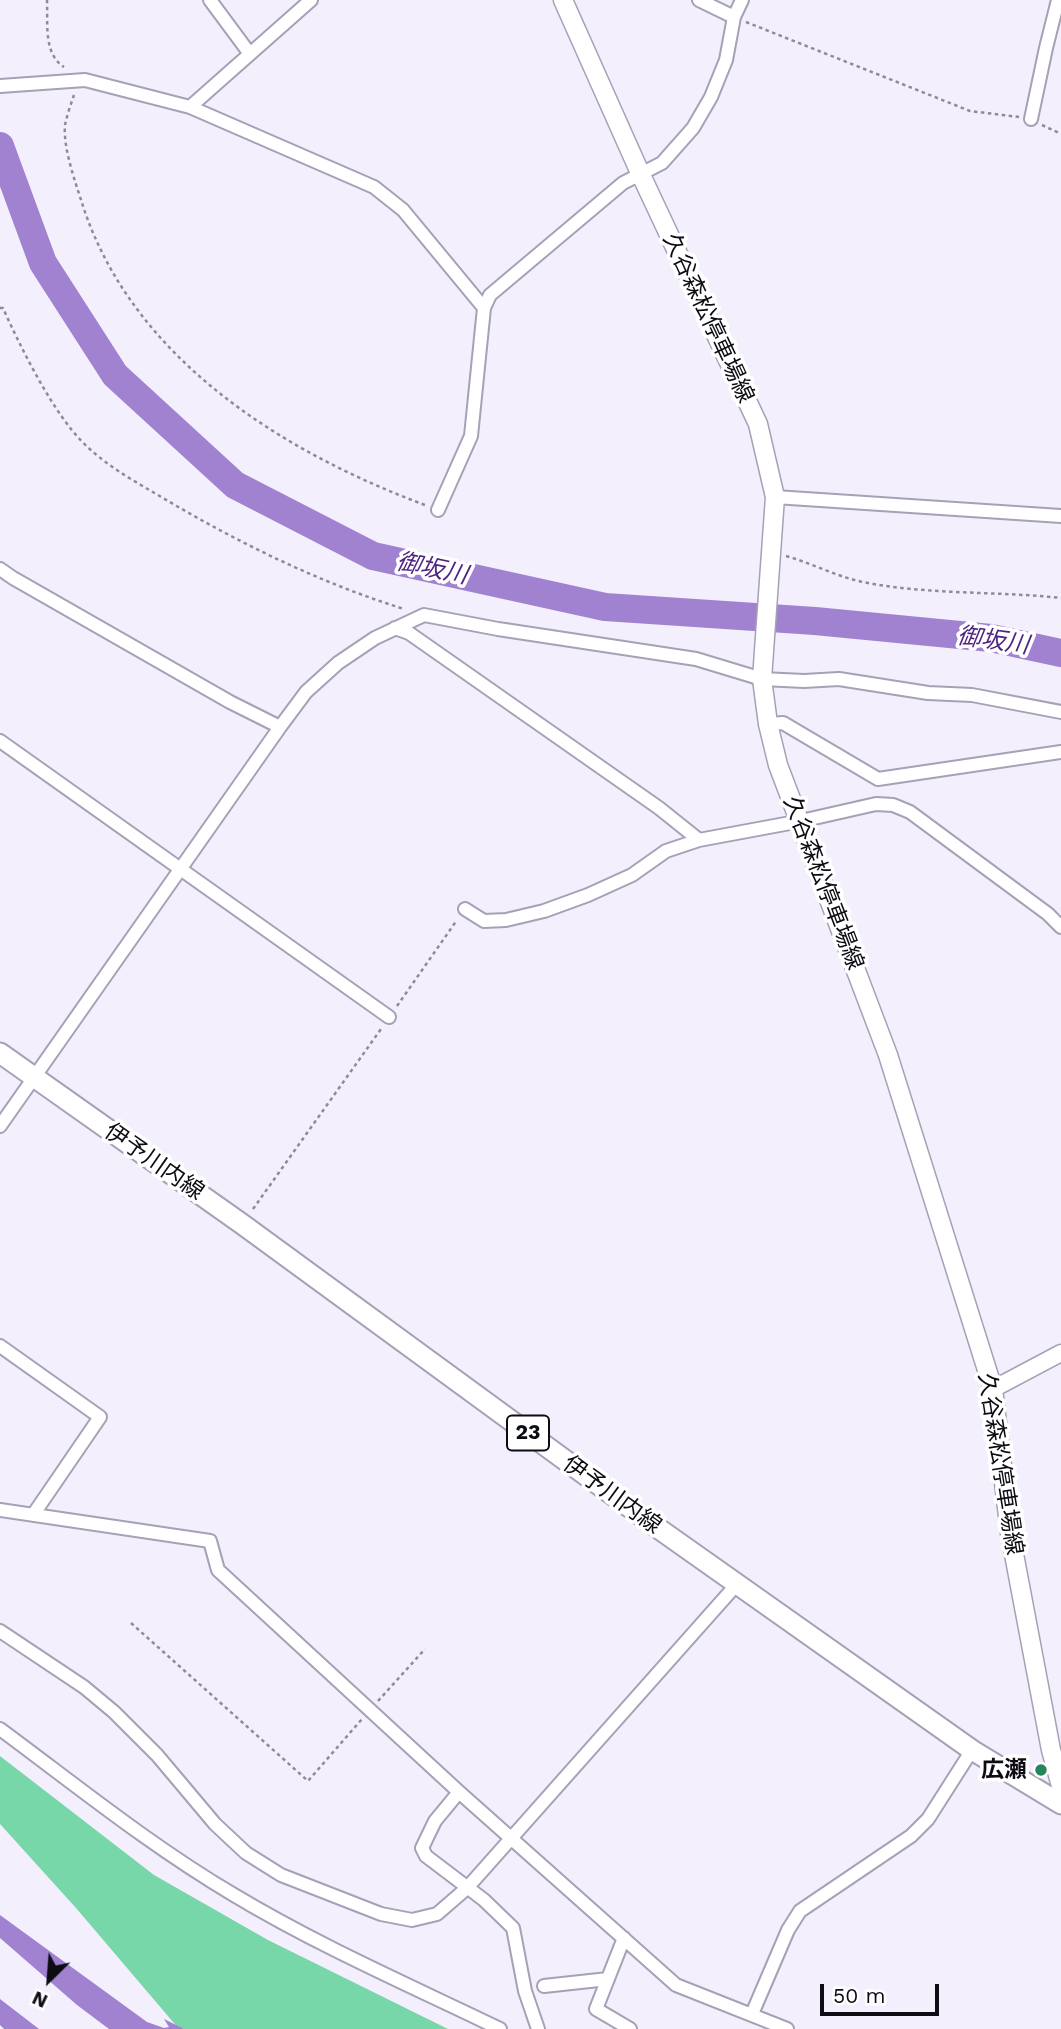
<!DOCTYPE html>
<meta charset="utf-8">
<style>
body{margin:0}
#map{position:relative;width:1061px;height:2029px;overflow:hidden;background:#f4effd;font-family:"Work Sans",sans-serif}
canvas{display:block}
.north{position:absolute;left:14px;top:1945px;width:70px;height:70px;-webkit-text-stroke:5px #fff;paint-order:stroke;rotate:205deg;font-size:19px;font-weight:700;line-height:28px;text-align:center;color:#0e0b13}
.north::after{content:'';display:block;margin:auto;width:24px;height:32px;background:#0e0b13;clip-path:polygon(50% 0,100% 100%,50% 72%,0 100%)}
.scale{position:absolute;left:820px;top:1984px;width:119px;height:32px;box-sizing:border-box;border:4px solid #0e0b13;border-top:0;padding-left:9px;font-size:21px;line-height:24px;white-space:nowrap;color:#0e0b13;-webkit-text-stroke:5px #fff;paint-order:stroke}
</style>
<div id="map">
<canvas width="1061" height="2029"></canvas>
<div class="north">N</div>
<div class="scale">50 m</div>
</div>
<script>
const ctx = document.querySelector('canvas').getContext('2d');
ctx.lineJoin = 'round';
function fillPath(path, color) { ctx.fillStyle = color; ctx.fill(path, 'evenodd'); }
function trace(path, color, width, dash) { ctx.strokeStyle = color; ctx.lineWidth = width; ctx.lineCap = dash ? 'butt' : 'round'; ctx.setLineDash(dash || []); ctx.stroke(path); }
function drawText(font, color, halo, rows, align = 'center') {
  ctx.font = font + ' "Work Sans","Noto Sans JP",sans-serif'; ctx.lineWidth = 7; ctx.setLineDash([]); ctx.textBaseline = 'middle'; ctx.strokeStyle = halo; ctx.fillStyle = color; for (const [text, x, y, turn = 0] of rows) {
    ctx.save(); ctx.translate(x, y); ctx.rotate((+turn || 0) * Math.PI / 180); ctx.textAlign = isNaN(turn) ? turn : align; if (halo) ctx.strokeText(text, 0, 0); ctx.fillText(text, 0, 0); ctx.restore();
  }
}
const green = new Path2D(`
 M0,1756L154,1875L268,1940L448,2029H179L76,1908L0,1824Z`);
const water = new Path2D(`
 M0,1915L147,2022L164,2028L169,2027L164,2019L184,2029H109L77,2005L0,1938Z
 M0,1999L39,2029H4L0,2025Z`);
const river = new Path2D(`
 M0,146L43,263L115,375L235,485L373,556L605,607L815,621L991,638L1061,653`);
const path = new Path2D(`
 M47,0C48,22 43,54 64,67
 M746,22L970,111L1019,117
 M74,95C71,104 67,115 65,125C63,148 75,181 82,203C131,357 280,451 425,505
 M1042,125L1061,134
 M0,308H3C20,346 45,396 71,429C97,462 133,480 168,501C243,545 321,583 404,609
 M786,556C814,564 839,578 868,583C932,595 997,591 1061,598
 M397,1006L457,920
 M253,1209L381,1029
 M131,1623L308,1781L362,1719
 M378,1701L425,1649`);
const minor = new Path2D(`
 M210,0L250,54
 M699,0L734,17
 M0,86L85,80L190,107L374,187L403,210L484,308L490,295L623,183L662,163L693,128L711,97L726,60L734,17L742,0
 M190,107L311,0
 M1031,119L1046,48L1058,0
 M775,497L1061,516
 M438,510L471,436L484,308
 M0,569L13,578L230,702L280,727
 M395,628L409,633L659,808L699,840
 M768,724L783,723L878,779L1061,752
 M0,741L389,1017
 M465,909L484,921L506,920L544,911L588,895L632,875L666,851L699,840L801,821L876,804L893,805L910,812L1048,914L1061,927
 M0,1126L280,727L306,692L338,663L375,638L424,615L498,629L696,659L762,679L804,681L839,679L928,693L972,695L1061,712
 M0,1346L100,1417L33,1515
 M0,1510L210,1541L218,1570L459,1792L676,1985L787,2029
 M0,1631L84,1687L114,1712L157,1755L215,1824L246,1853L281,1875L381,1914L412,1920L437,1914L467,1888L737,1584
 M0,1729C77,1786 151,1846 234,1895C319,1946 411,1986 500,2029
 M459,1792L435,1821L422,1848L426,1856L484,1900L513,1928L525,1991L538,2029
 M624,1938L596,2009L630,2029
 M544,1986L608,1979
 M752,2014L788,1930L800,1911L911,1836L928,1819L972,1750`);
const tertiary = new Path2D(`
 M993,1389L1061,1353`);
const secondary = new Path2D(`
 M563,0L641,175L758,424L775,497L762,679L768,724L778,765L888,1055L993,1389L1010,1533L1051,1750L1061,1786`);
const primary = new Path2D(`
 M0,1053L242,1224L662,1531L972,1750L1061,1804`);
const markers = [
 [1041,1770,7,"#25855d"]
];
const shields = [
 [528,1433,42]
];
const shieldNames = [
 ["23",528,1433]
];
const streetNames = [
 ["久谷森松停車場線",708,318,65],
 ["久谷森松停車場線",823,883,69],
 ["伊予川内線",154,1162,35],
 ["久谷森松停車場線",1000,1464,81],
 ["伊予川内線",612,1495,36]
];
const poiNames = [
 ["広瀬",1027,1770]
];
const waterNames = [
 ["御坂川",432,569,12],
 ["御坂川",993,641,8]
];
fillPath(green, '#77d7a8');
fillPath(water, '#a082d1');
trace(river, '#a082d1', 28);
trace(minor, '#a7a0b6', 16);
trace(tertiary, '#a7a0b6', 19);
trace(secondary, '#a7a0b6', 21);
trace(primary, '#a7a0b6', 23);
trace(path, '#8f8b96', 2.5, [3.5, 3.5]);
trace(minor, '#fff', 12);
trace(tertiary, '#fff', 16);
trace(secondary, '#fff', 18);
trace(primary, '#fff', 19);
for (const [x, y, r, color] of markers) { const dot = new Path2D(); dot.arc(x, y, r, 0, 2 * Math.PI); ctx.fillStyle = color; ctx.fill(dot); trace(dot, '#fff', 2.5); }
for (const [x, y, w] of shields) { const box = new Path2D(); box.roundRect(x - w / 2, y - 17.5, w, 35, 5); ctx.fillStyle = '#fff'; ctx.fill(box); trace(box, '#0e0b13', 2); }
drawText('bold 21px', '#0e0b13', null, shieldNames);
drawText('23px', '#0e0b13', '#fff', streetNames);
drawText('bold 23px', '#0e0b13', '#fff', poiNames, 'right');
drawText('italic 24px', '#502581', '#fff', waterNames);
</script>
